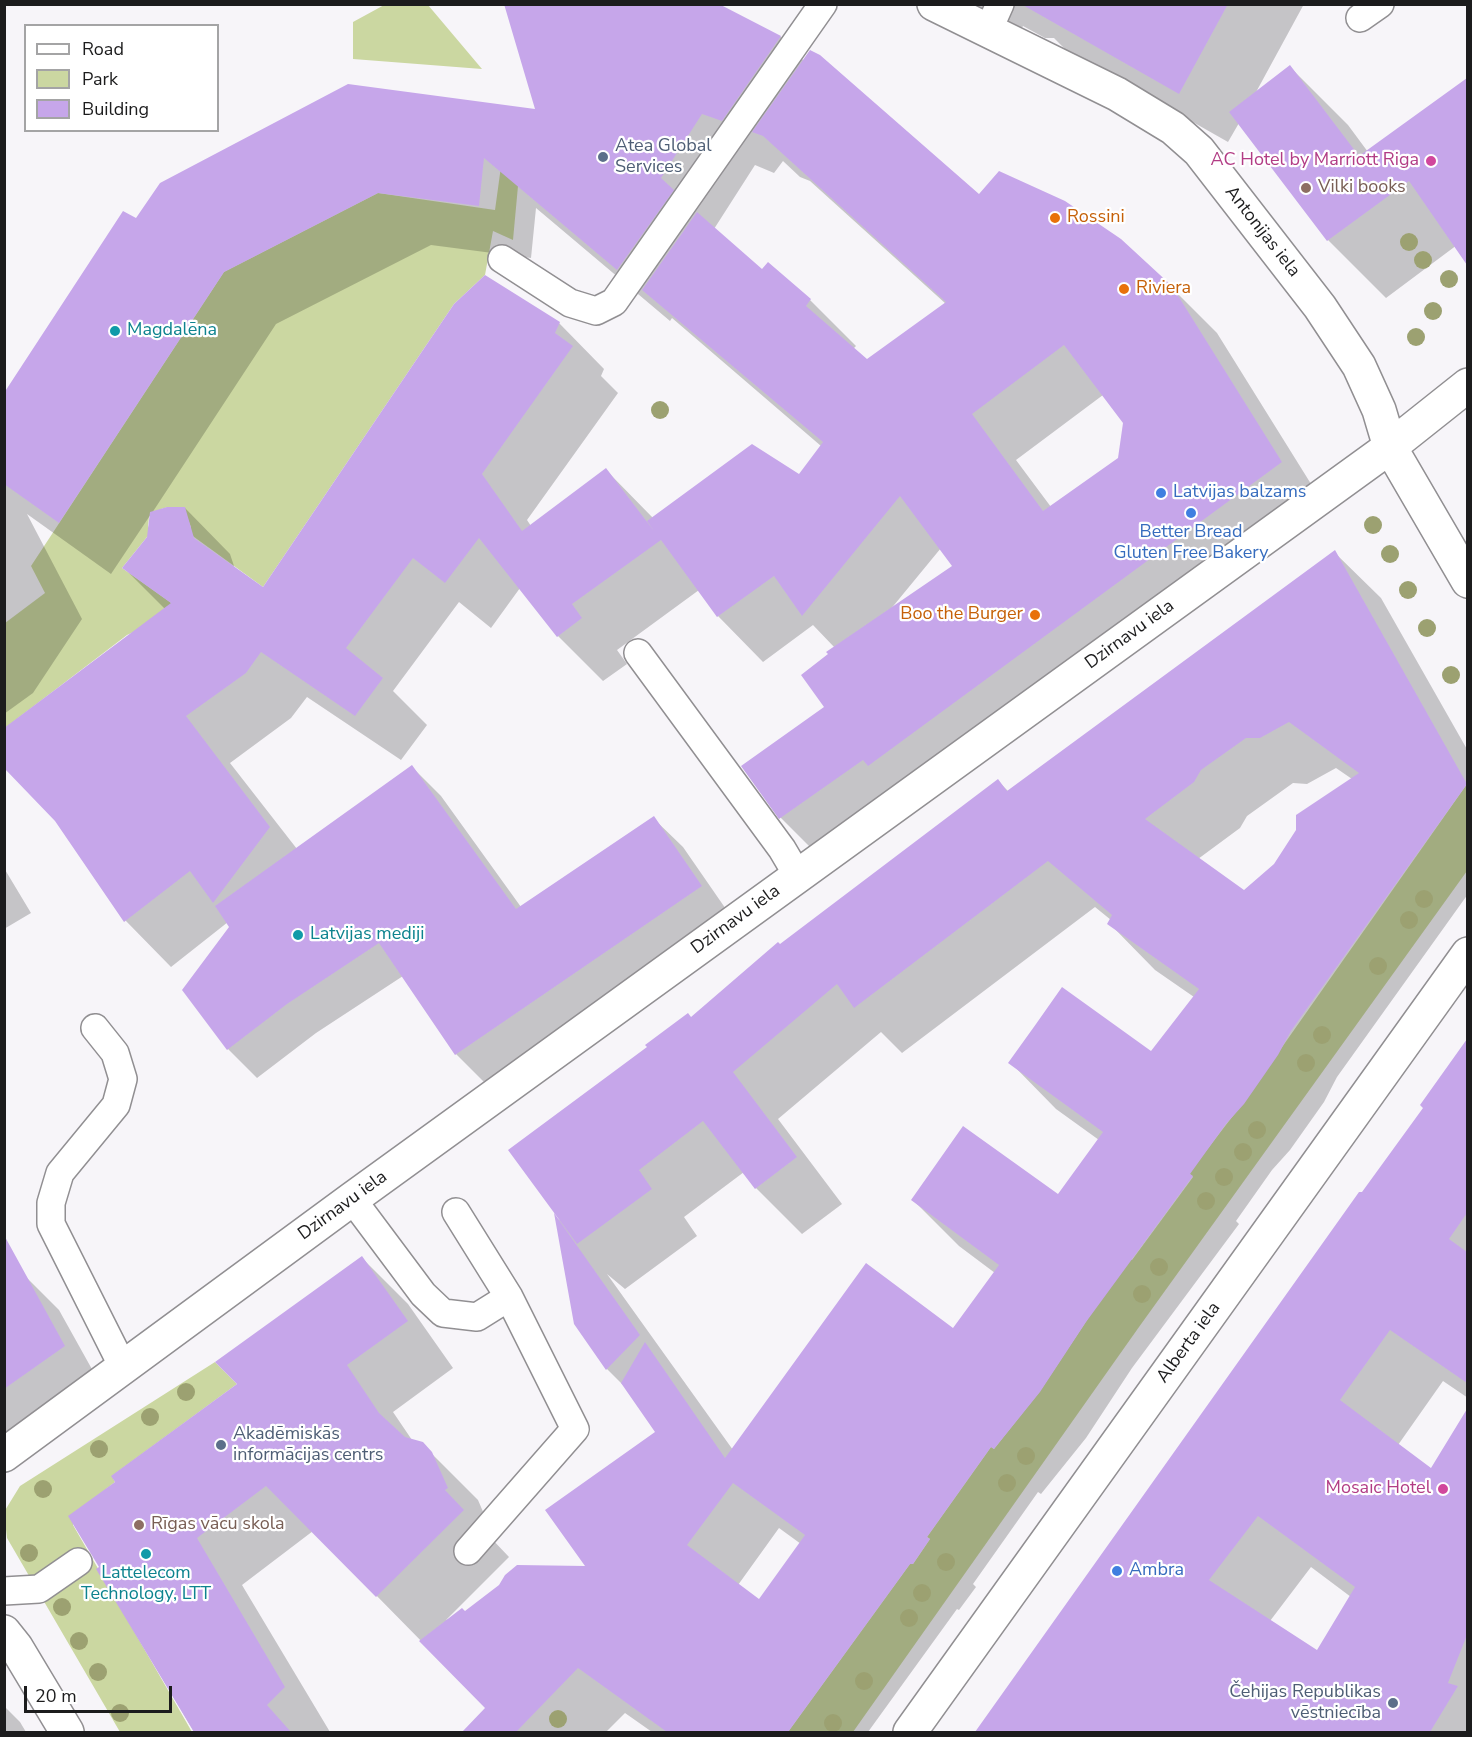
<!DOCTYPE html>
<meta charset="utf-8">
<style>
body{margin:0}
#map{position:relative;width:1472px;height:1737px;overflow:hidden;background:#f7f5f9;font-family:"Nunito Sans",sans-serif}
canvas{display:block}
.frame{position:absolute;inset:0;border:6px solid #1c1c1d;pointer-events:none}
.legend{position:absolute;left:24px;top:24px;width:195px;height:108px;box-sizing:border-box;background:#fff;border:2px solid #a4a4a5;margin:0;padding:8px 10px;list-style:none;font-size:18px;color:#1c1c1d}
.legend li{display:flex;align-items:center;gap:12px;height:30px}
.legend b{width:30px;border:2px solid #a4a4a5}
.scale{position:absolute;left:24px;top:1686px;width:148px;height:27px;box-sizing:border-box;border:3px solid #1c1c1d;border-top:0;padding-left:8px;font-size:18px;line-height:21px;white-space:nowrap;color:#1c1c1d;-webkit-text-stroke:4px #fff;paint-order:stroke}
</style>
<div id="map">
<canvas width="1472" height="1737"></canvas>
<div class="frame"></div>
<ul class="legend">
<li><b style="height:8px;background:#fff"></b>Road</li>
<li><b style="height:16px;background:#cbd7a1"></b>Park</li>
<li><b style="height:16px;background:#c6a6ea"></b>Building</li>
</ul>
<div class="scale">20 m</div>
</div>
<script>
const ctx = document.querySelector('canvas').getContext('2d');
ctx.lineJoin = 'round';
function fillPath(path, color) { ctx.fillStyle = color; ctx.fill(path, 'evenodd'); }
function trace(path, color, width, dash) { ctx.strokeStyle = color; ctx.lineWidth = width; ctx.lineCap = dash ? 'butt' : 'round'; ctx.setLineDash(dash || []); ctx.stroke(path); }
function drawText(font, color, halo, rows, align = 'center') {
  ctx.font = font + ' "Nunito Sans",sans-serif'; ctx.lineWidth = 4.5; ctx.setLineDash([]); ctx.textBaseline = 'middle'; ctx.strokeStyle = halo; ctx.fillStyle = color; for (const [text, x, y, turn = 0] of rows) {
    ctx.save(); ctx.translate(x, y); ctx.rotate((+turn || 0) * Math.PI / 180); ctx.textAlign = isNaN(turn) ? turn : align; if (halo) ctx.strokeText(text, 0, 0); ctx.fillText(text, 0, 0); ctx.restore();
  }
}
const green = new Path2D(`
 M386,4L428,5L482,69L353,59V22Z
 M506,130L518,186L513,240L493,231L485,275L454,304L263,587L190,534L191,527L184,510C171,505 160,507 149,517L148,526L151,532L122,568L181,610L127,635L5,728V623L45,593L31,566L224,272L378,193L495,210Z
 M1467,784V871L1139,1327L853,1732H788L910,1564H913L930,1539L927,1537L991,1447L994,1449L1040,1391L1128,1258L1132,1260L1193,1177L1189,1173L1242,1104Z
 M215,1362L237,1384L112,1476L115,1482L73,1515V1525L192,1732H120L7,1538L4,1512L20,1486Z`);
const shadow = new Path2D(`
 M716,4L781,37L804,61L979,196L1171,287L1217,333L1326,508L826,863L781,818L743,767L826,707L835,648L813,625L763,662L718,616L699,590L617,650L627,664L603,681L558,636L520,588L491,628L459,602L393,691L427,725L401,760L307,697L291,718L230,763L297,849L412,767L441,796L521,907L653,818L683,847L730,915L485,1083L456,1054L403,976L316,1033L257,1078L228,1049L184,990L231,927L228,922L171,967L126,921L56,820L165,609L124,568L148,538L151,514L111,574L27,514L82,619L33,693L4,714V396L137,220L537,111ZM783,161L800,177L810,181L946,304L867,361L853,349L856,346L810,300L768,264L762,271L714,229L755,165L774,173ZM536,208L670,321L672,318L821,446L799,476L653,518L606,470L531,526L527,520L618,393L601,376L604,369L559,323L263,589L235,569L230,554L185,508L152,513L276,324L431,245L531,258ZM1103,395L1124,423L1120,459L1051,507L1016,460ZM941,548L954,567L890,610Z
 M970,4H1304L1255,94L1290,67L1348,125L1368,152L1468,80V256L1457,245L1386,298L1328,240L1239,123L1228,142L1066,50L1054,38H1045L1023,26L1020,31Z
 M1334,552L1381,598L1468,751V894L1337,1077L1324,1102L1290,1150L1272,1170L1236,1221L1239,1224L1132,1368L1086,1438L1041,1494L1038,1492L973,1584L976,1587L959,1610L957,1609L868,1732H652L625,1713L606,1732H464L487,1708L313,1531L242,1585L330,1732H194L98,1569L101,1568L117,1482L239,1384L362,1258L408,1304L453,1368L393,1412L412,1440L422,1444L478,1500L493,1535L490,1537L509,1557L446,1620L588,1568L657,1432L625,1387L607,1369L556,1218L563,1222L691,1018L780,946L998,781L1009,792ZM1336,768L1352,779L1275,865L1244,892L1198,859L1240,828L1247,816L1293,783L1307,784ZM1095,907L1111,920L1109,923L1155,970L1194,997L1152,1053L1010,1062L1056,1109L1099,1140L1059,1196L913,1200L959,1246L995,1273L954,1330L733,1450L607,1274L625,1289L697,1236L684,1217L744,1172L756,1188L802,1234L842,1204L778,1119L881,1032L902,1053ZM779,1528L801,1544L760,1601L738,1585Z
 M4,868L31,913L4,929Z
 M1468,1042V1398L1443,1381L1398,1445L1431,1470L1468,1412V1732H1134L1081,1711L1110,1732H976L1425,1108L1422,1105ZM1311,1567L1351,1597L1318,1652L1270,1621Z
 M25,1276L59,1310L98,1380L4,1457V1284Z
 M4,1706L20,1722L26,1732H4Z`);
const building = new Path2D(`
 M504,4H719L781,36L722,121L702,114L661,178L674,190L617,270L484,158L479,206L378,193L224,272L59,523L4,484V393L123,211L136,218L160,183L348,84L535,109Z
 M1021,4H1228L1179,94Z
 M810,50L820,55L979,194L999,171L1065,201L1121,239L1172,286L1282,462L868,766L863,760L779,819L741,766L824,707L801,675L828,654L826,652L952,566L900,496L802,616L774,576L717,617L661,540L572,604L582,618L557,637L479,538L445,583L413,558L346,648L383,678L355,716L261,652L246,673L186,716L270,827L213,903L190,871L124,922L55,821L4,768V728L171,603L122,568L147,537L150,512L167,507H185L194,538L263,587L454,304L485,275L560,322L555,333L573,346L482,474L522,531L606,468L654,531L647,521L752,444L799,474L823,442L642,290L697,212L762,269L768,262L811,299L806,306L867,359L946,302L763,136L752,132ZM1064,345L1123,423L1118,458L1043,511L972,414Z
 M1290,65L1359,156L1467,78V265L1409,181L1327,241L1229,112Z
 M1335,550L1467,784L1291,1031L1278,1055L1244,1104L1226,1124L1190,1174L1193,1176L1086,1322L1040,1392L994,1449L991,1447L927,1537L930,1539L913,1564H910L788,1732H667L578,1668L516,1732H462L485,1708L419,1641L462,1608L465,1611L499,1585L505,1575L517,1565L585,1566L545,1510L655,1432L621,1383L645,1342L725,1458L866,1263L953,1328L999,1265L911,1200L963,1126L1058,1194L1103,1132L1008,1063L1036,1024L1062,987L1151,1051L1199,989L1107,924L1112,915L1048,861L854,1008L837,984L733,1072L797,1157L755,1189L703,1121L639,1170L652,1189L577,1244L508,1150L647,1047L645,1045L688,1013L691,1017L778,942L780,944L998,779L1007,791ZM1289,722L1359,773L1296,815V830L1274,864L1244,890L1145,819L1194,782L1201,770L1246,738H1260ZM733,1483L805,1535L759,1599L687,1545Z
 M412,765L516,909L654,816L702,886L455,1055L379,943L287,1004L227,1050L182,990L229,927L215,906Z
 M1467,1039V1213L1449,1239L1467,1252V1383L1390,1330L1340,1400L1431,1468L1467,1409V1635L1448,1683L1458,1686L1430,1732H975L1359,1192H1362L1423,1108L1420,1105ZM1258,1516L1355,1587L1317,1650L1209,1580Z
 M554,1213L640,1335L606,1370L574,1324Z
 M4,1235L65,1346L4,1389Z
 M362,1256L408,1321L347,1365L379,1413L405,1437L423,1442L432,1452L448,1488L445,1490L464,1510L376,1597L266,1486L197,1538L285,1687L267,1705L291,1732H194L96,1569L99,1567L68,1516L115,1482L111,1476L237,1384L215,1362Z`);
const service = new Path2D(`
 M1360,18L1380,4
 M988,31L1000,4
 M502,259L570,303L596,311L614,302L823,4
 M638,653L782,849L798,876
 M95,1028L115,1053L123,1079L116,1105L60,1173L51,1203V1224L123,1367
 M352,1199L423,1294L443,1313L477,1317L509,1297
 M456,1212L509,1297L575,1429L468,1551
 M4,1591L39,1589L78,1562`);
const minor = new Path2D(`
 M934,4L1117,94L1173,128L1199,151L1320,307L1359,366L1379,410L1390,447L1468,581
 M4,1455L352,1199L1390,447L1468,385
 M4,1632L16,1647L67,1732
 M910,1732L1468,954`);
const trees = [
 [1409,242],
 [1423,260],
 [1449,279],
 [1433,311],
 [1416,337],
 [660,410],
 [1373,525],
 [1390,554],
 [1408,590],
 [1427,628],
 [1451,675],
 [1424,899],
 [1409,920],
 [1378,966],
 [1322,1035],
 [1306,1063],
 [1257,1130],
 [1243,1152],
 [1224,1177],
 [1206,1201],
 [1159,1267],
 [1142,1294],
 [186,1392],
 [150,1417],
 [99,1449],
 [1026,1456],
 [1007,1483],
 [43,1489],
 [29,1553],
 [946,1562],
 [922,1593],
 [62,1607],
 [909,1618],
 [79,1641],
 [98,1672],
 [864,1681],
 [120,1713],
 [558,1719],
 [833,1723]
];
const markers = [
 [603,157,6,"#5c6f8a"],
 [1431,161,6,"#d1479c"],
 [1306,188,6,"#8d6e63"],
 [1055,218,6,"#e8710a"],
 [1124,289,6,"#e8710a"],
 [115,331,6,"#0f9aa8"],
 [1161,493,6,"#3f7fe0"],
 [1191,513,6,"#3f7fe0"],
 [1035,615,6,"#e8710a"],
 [298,935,6,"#0f9aa8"],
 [221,1445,6,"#5c6f8a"],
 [1443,1489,6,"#d1479c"],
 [139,1525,6,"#8d6e63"],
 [146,1554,6,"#0f9aa8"],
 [1117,1571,6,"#3f7fe0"],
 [1393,1703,6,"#5c6f8a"]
];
const serviceNames = [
 ["Atea Global",615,147],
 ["Services",615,168],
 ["Akadēmiskās",233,1435],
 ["informācijas centrs",233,1456],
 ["Čehijas Republikas",1381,1693,"right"],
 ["vēstniecība",1381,1714,"right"]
];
const hotelNames = [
 ["AC Hotel by Marriott Riga",1419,161],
 ["Mosaic Hotel",1431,1489]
];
const educationNames = [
 ["Vilki books",1318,188],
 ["Rīgas vācu skola",151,1525]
];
const foodNames = [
 ["Rossini",1067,218],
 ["Riviera",1136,289],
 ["Boo the Burger",1023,615,"right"]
];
const streetNames = [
 ["Antonijas iela",1262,232,52],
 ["Dzirnavu iela",1130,635,-36],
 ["Dzirnavu iela",736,920,-36],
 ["Dzirnavu iela",343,1206,-36],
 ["Alberta iela",1189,1343,-54]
];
const cultureNames = [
 ["Magdalēna",127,331],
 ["Latvijas mediji",310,935],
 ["Lattelecom",146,1574,"center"],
 ["Technology, LTT",146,1595,"center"]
];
const shopNames = [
 ["Latvijas balzams",1173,493],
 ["Better Bread",1191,533,"center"],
 ["Gluten Free Bakery",1191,554,"center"],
 ["Ambra",1129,1571]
];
fillPath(green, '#cbd7a1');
fillPath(shadow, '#0003');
fillPath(building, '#c6a6ea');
trace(service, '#918f92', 30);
trace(minor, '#918f92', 36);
trace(service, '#fff', 27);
trace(minor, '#fff', 33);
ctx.fillStyle = '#9ca171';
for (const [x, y] of trees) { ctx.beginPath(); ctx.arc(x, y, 9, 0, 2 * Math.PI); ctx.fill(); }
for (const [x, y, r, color] of markers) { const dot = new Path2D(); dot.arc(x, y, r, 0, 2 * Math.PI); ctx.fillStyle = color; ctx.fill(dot); trace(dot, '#fff', 2); }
drawText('18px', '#4e5e75', '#fff', serviceNames, 'left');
drawText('18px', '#b23c85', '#fff', hotelNames, 'right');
drawText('18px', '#785e54', '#fff', educationNames, 'left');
drawText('18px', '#c56008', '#fff', foodNames, 'left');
drawText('18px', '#1c1c1d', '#fff', streetNames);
drawText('18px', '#0d838f', '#fff', cultureNames, 'left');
drawText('18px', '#366cbe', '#fff', shopNames, 'left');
</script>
